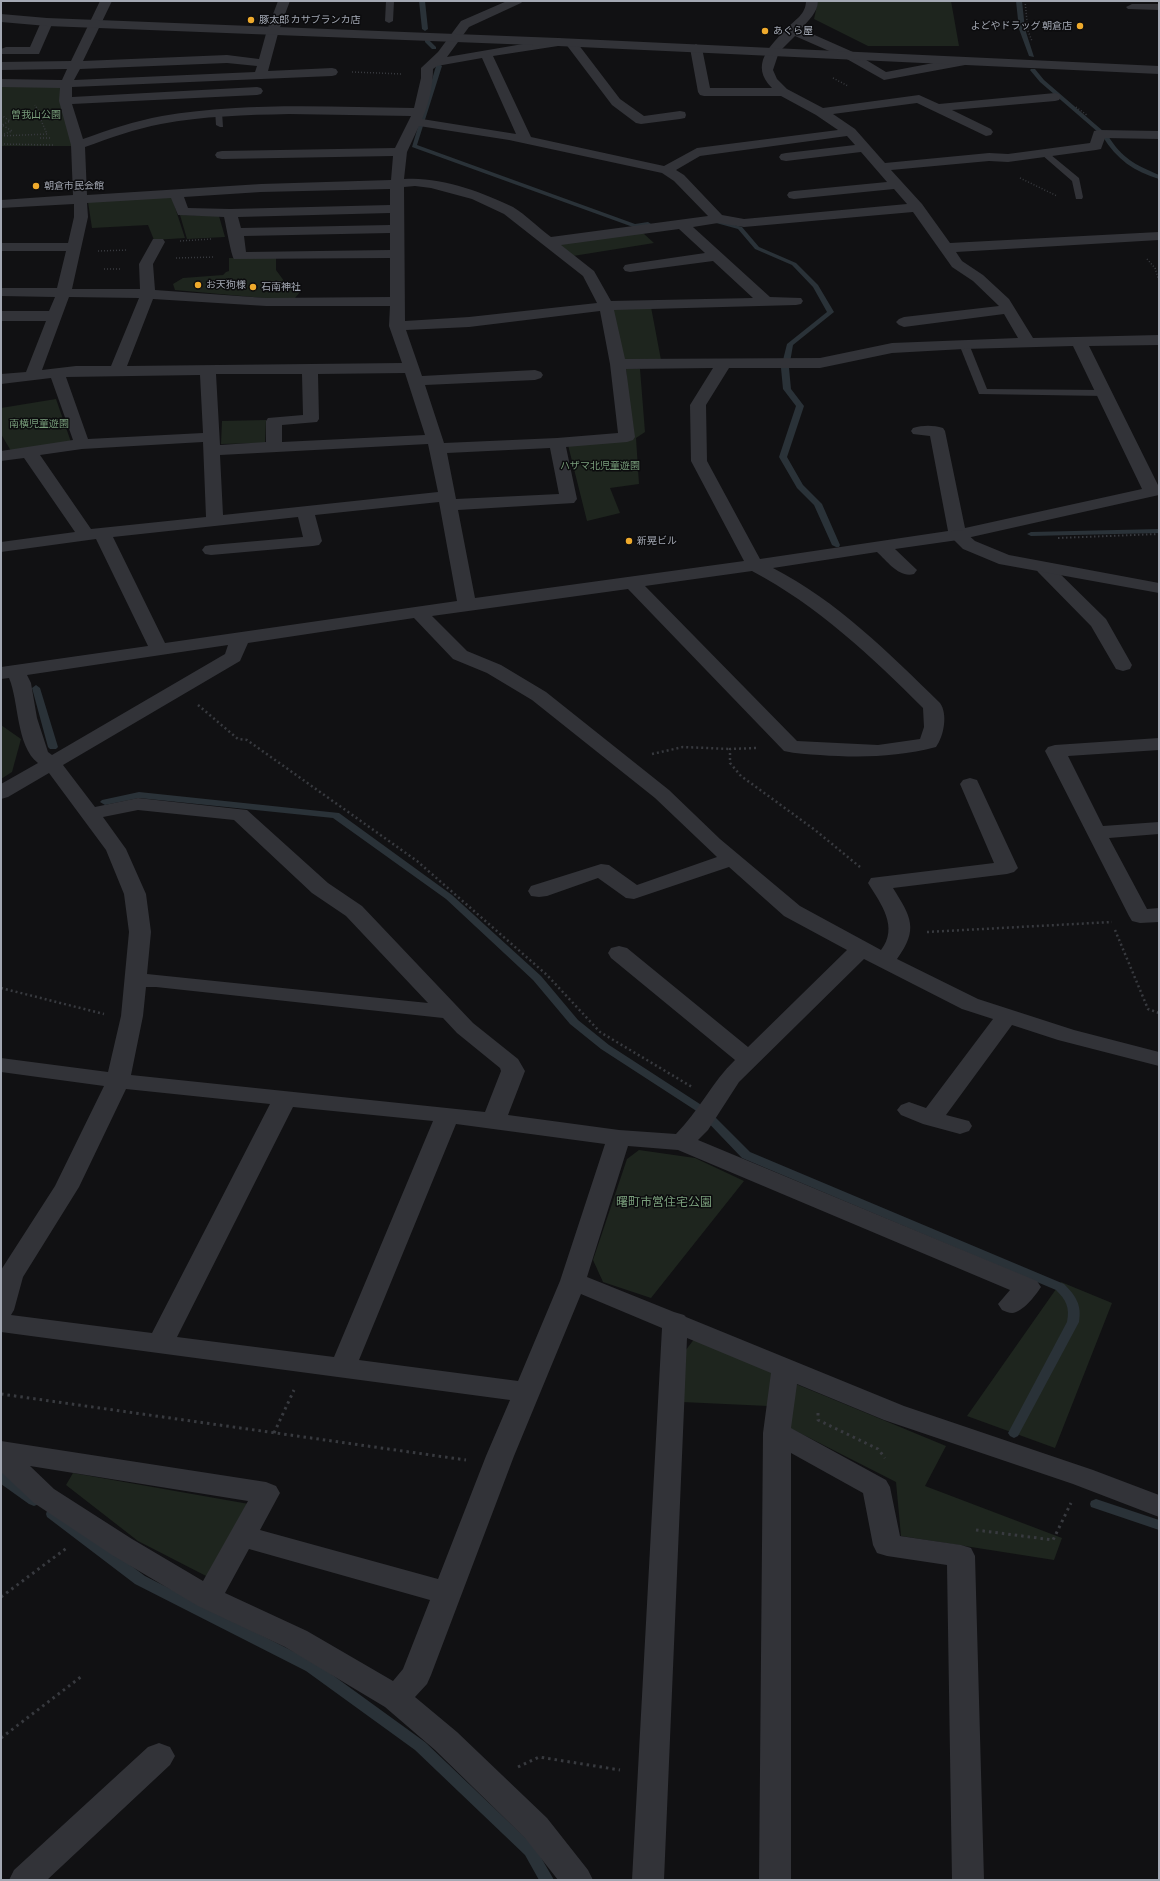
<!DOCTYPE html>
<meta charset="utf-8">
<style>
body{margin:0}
#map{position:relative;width:1160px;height:1881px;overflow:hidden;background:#111113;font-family:"Sofia Sans Condensed",sans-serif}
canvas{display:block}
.frame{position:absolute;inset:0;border:2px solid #a3a8b3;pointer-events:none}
</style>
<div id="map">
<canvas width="1160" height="1881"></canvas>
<div class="frame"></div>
</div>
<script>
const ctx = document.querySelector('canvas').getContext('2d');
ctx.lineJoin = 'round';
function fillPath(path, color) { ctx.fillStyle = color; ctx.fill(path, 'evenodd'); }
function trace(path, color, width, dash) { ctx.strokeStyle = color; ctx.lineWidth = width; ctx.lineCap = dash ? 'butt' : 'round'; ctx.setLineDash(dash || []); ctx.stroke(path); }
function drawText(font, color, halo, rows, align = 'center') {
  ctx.font = font + ' "Sofia Sans Condensed","Noto Sans JP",sans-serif'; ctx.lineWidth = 3; ctx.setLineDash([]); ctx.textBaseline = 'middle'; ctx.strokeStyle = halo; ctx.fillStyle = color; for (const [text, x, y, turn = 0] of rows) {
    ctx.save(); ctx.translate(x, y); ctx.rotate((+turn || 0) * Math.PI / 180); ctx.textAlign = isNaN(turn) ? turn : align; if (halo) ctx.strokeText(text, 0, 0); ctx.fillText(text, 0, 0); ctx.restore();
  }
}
const green = new Path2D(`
 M818,1H951L959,46H868L814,19Z
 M1,83L66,84L77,146H1Z
 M171,195L185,238L154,240L148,225L92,228L88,202Z
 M180,215L219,216L225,237L187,239Z
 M643,233L654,243L573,256L558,244Z
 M276,257V270L287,285L300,292L295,298H264L175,290L173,284L183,278L223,275L226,272L229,271V258Z
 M651,307L661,360L622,361L613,308Z
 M626,369H640L645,432L636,438L639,484L610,488L620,513L587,521L568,445L630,438Z
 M56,399L71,442L11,451L1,434V408Z
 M266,420L265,443L221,444L222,421Z
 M1,725L21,739L12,772L1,779Z
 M639,1150L695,1158L744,1181L651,1298L603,1282L593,1260L627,1159Z
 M1061,1282L1112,1303L1055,1448L967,1416Z
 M695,1338L772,1371L768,1406L682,1402V1355Z
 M796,1384L946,1446L925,1486L1062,1538L1054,1560L901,1536L896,1482L790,1428Z
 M73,1473L249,1504L210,1578L138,1541L66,1485Z`);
const stream = new Path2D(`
 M419,1H425L428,29L425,31L422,29Z
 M1016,1H1022L1025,29L1034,57L1029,56L1019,29Z
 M425,40H429L436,47V49H432L425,42Z
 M439,64L442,66L417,145L635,224L648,222L651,224L650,225L633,227L412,147L436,66Z
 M1031,69H1035L1044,80L1103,131V133H1099L1040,82L1030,70Z
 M1104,136H1108C1123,159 1134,164 1159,175V179C1135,172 1116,159 1103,137Z
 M711,218L742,227L759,247L796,263L818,285L834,312L793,345L789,368L791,389L804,406L787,457L803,485L822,504L840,545L839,547H836L832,545L814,505L797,488L779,457L796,406L783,389L781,368L787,344L827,312L813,287L792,265L755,249L738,229L709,221L708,220Z
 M1159,529V533L1031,536L1027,534L1031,532Z
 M36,685L40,688L58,747L56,749H50L48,747L32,688Z
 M139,792L339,813L452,895L541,976L578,1020L609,1045L706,1108L750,1152L1064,1284C1076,1296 1082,1305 1079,1322L1018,1436L1014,1438L1010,1436L1008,1433L1067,1322C1070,1307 1066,1300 1056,1290L742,1158L698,1112L601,1049L570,1024L533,980L446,899L333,818L139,798L105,805L100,802L102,800Z
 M1,1472L5,1474L39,1498L40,1501L39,1504L34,1506L29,1504L1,1484Z
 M1096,1499L1159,1520V1530L1091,1507L1090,1504L1091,1501Z
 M52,1509L57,1511L145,1576L316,1663L425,1742L535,1847L554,1880H539L525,1855L415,1750L306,1671L135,1584L47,1517L46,1514L47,1511Z`);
const pathFar3 = new Path2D(`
 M1025,1L1028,31L1032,41
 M352,72L403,74
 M833,78L848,86
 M1076,107L1088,116
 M1,115L10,121L2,125L12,131L2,135
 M1,136L47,134L40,118L34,116L39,112L35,105
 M40,138H50
 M1,144L53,145
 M1020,178L1057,196
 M180,241L211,239
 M98,251L127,250
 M176,258L215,257
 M1147,259L1155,268L1159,281
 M104,269H121`);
const pathFar2 = new Path2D(`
 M1058,538L1159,534`);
const pathFar1 = new Path2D(`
 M198,705L238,739L247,740L417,861L547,975L600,1032L692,1087
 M756,748L730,749V763L741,776L815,830L860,867
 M652,754L683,747L730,749
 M1115,930L1148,1009L1159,1013
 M927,932L1112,922
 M1,988L104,1014`);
const path = new Path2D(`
 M1,1394L466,1460
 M818,1413V1420L878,1449L885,1458
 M274,1433L294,1390
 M976,1530L1053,1540L1071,1503
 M1,1597L68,1547
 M1,1738L82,1676
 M518,1767L539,1757L620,1770`);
const service = new Path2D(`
 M386,1H394L393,21L389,23L385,21Z
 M215,110H218L222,112L223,127H220L216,125Z
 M1045,150L1079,178L1083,197L1082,199H1076L1072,181L1042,155L1041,153Z
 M964,341L969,344L987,389L1104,390L1109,393L1104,396L979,394L959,344Z`);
const minor = new Path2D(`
 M100,1H112L83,61L227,55L259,59L267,30L278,1H290L279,30L268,71L332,68L336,69L338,72L336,75L332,76L72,87V97L257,87L261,88L263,91L261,94L257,95L72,104L83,139C108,130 135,121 162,116C245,102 330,107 414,108L421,78V68L438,52L461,21L507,1H523L521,3L469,27L447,57L558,38L562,39L564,42L558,46L493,56L531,137L664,166L697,148L838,130L816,115L781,96H704L700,95L698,92L690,48L696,44L702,48L710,88H772C749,65 770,46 787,28C795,20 806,14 806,1H818C818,12 808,21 801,29L853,52L886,72L965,57L971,61L965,65L884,80L845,58L795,36L779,52L773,70L777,79L787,89L823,108L919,95L939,104L1055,93L1059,94L1061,97L1059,100L1055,101L952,110L991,129L993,132L991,135L986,136L917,103L833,114L855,129L885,163L989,153L1008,154L1090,143L1094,131L1099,130L1159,131V139L1105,138L1101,149L1096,150L1008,162L989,161L891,170L922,204L950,243L1159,232V240L956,252L962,261L983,275L1009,299L1033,338L1159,335V345L1089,346L1158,485H1159V495L958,540L895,549L917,570L914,574C899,578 888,562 877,552L773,568C837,601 889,653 940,703C948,714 944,736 936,747C897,757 860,758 820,755C808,754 796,754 784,751L628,589L432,616L467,651L501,665L546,692L669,790L720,839L800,906L881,950C899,927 881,904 868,883L871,878L994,863L960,784L963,780L970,778L977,780L1018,868L1014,872L1007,874L893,888C911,917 919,929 897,959L978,999L1074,1030L1159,1052V1066L1058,1040L1012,1025L946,1115L969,1121L972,1126L969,1131L960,1134L923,1124L901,1115L897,1110L901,1105L909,1102L926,1108L993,1019L962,1009L864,959L739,1082L708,1130L698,1140L1037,1281L1041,1287C1035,1296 1023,1312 1012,1313C1009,1313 1005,1311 1002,1310L998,1304L1010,1290L678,1150L628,1146L587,1277L674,1312L684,1315L686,1317L904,1406L1093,1470L1159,1495V1517L1073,1484L884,1420L797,1384L791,1428L886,1480L890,1487L900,1536L961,1545L971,1548L975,1556L984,1880H952L947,1565L887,1556L877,1553L873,1545L863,1493L791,1453V1880H759L763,1433L771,1373L687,1338L664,1880H632L662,1328L581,1294L514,1456L431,1675L427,1684L415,1697L457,1732L547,1818L588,1870L593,1880H558L525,1838L435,1750L385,1707L285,1647L198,1606L112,1555L34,1503L1,1472V1441L266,1482L276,1486L280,1493L260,1530L438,1579L486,1456L510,1400L1,1332V1270L55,1186L104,1086L1,1072V1058L108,1072L121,1016L129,932L124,894L106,850L49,773L8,797L1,799V784L38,763C16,746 19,701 9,678L1,679V667L148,646L96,539L1,552V542L75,532L24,458L1,461V451L73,440L51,378L1,384V374L26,372L46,321H1V311H49L55,297L1,296V288H57L66,251H1V243H68L74,217V204L1,208V200L73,195L71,145L59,101L60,88L1,87V79L62,80L67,69L1,70V62L71,61ZM482,58L516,134L422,119C429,104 433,85 433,69L437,66ZM227,63L257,66L255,72L74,80L80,69ZM289,114L411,116L395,148L222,151L217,152L215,155L217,158L222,159L393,156L391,180L261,184L87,195L85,147C110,138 135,129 161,124C203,116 246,115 289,114ZM419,126L509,140L662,173L674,181L708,216L551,237C539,228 526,215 513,207C483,192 438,176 404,179L407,152ZM847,136L855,145L786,153L781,154L779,157L781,160L786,161L861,152L887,182L794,191L789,192L787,195L789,198L794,199L894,189L907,204L744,219L722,215L684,175L676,170L700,156ZM415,186L431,188L472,199L504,214L583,276L597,303L469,317L405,321L404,187ZM390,189V205L230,209L188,208L184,197L261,192ZM171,198L178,215L224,217C226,225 231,255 234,259L390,258V297L266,298L155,290L153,264L165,242L163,239H153L139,264L140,289H72L88,217L87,203ZM913,212L952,267L973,281L999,306L904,317L899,319L896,322L899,325L904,327L1004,314L1018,338L892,343L820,358L625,359L614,310L796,305L801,304L803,301L801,298L770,297L693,227L718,223L744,227ZM390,213V225L241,228L238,217ZM679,229L705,253L630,264L625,265L623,268L625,271L630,272L713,261L753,298L611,301L594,271L561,245ZM390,233V250L246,252L244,236ZM69,297L139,298L111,366H76L42,370ZM153,299L266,306H390L389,326L402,363L127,366ZM600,311L610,364L618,433L557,438L444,443L425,385L535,380L541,378L543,375L541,372L535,370L422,376L406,330L469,327ZM1073,346L1142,489L965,528L945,431L943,428C933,425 923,425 913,428L911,431L913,434L930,436L948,531L760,559L707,461L706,405L729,368H820L892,353L964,349ZM713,368L690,405L691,461L744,561L475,598L458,510L574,503L577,499L566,447L627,442L633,440L635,437L626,369ZM405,373L425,435L282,442V425L317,422L319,419L318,374ZM216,374H302L303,415L268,418L266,421V442L220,445ZM200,375L203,433L88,439L66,377ZM203,442L206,517L91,529L40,455L82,449ZM428,444L438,492L223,515L220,455ZM550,448L559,494L456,499L447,453ZM439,502L457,601L165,643L113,537L298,517L303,537L211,545L205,546L202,550L205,554L211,555L313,546L319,545L322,541L315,515ZM752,571C818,606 871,656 923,708L924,727L920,739L878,745L797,741L645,586ZM414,618L453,659L487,673L532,700L655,798L717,857L637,885L609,865L601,864L531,886L528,891L531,896L539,897L547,896L598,878L626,898L634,899L729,867L784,916L847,950L748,1047L627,948L619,946L611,948L608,953L611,958L735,1060C712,1082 699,1111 676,1134L619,1130L508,1115L525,1071L518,1059L473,1023L362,906L328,883L247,810L138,798L95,807L63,765L240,661L248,643ZM228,645L225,654L52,755L48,752L37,718L31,683L27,675ZM138,810L234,820L312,893L346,916L428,1003L147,974L151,932L146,894L126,849L103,817ZM146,987H156L443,1018L457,1033L500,1068L501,1071L485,1112L131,1075L143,1016ZM126,1089L270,1104L152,1333L11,1315L14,1310L23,1277L79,1187ZM293,1107L433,1121L334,1357L177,1337ZM456,1124L605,1144L560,1281L518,1381L359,1360ZM30,1466L248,1501L203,1581L132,1539L54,1489ZM249,1549L430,1600L403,1669L393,1681L307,1631L225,1593Z
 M1132,4H1159V10L1128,9L1126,7Z
 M47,18L53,22L39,54H2L1,49L6,47H30L41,22Z
 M571,39L575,40L620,99L644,116L680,111L685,112L686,115L685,118L680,119L641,124L636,123L612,105L565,43Z
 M1044,563L1050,564L1106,619L1132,665L1130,669L1123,671L1116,669L1091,626L1038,572L1035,568L1038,564Z
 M1159,738V750L1068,756L1103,826L1159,822V834L1109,838L1147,909L1159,908V922L1140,923L1132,921L1129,916L1045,751L1048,747L1055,745Z
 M159,1743L170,1747L175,1756L170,1765L47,1880H9L14,1870L148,1747Z`);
const tertiary = new Path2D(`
 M1,14L47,18L558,38L1159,66V74L558,46L47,26L1,22Z
 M958,530L964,531L975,541L1009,555L1159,583V593L999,564L963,549L949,535L952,531Z`);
const markers = [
 [251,20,4,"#efaa2c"],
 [1080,26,4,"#efaa2c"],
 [765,31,4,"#efaa2c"],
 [36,186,4,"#efaa2c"],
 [198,285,4,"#efaa2c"],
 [253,287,4,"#efaa2c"],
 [629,541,4,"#efaa2c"]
];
const farPoinames = [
 ["豚太郎 カサブランカ店",259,20],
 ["よどやドラッグ 朝倉店",1072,26,"right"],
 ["あぐら屋",773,31],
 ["朝倉市民会館",44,186],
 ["お天狗様",206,285],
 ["石南神社",261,287],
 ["新晃ビル",637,541]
];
const farParknames = [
 ["曽我山公園",36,115],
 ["南横児童遊園",39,424],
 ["ハザマ北児童遊園",600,466]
];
const parkNames = [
 ["曙町市営住宅公園",664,1203]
];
fillPath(green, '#1e251e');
fillPath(stream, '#2a3238');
trace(pathFar3, '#383a3f', 1.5, [1, 2]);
trace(pathFar2, '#383a3f', 2, [1.5, 2.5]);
trace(pathFar1, '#383a3f', 2.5, [2, 3]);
trace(path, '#383a3f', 3, [2.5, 4]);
fillPath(service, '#323338');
fillPath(minor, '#323338');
fillPath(tertiary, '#323338');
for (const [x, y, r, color] of markers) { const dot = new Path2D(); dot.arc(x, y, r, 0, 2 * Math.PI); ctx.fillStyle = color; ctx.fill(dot); trace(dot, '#0c0c0e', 1.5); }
drawText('10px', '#a3a8b3', '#0c0c0e', farPoinames, 'left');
drawText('10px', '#799e7b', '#0c0c0e', farParknames);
drawText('12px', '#799e7b', '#0c0c0e', parkNames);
</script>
